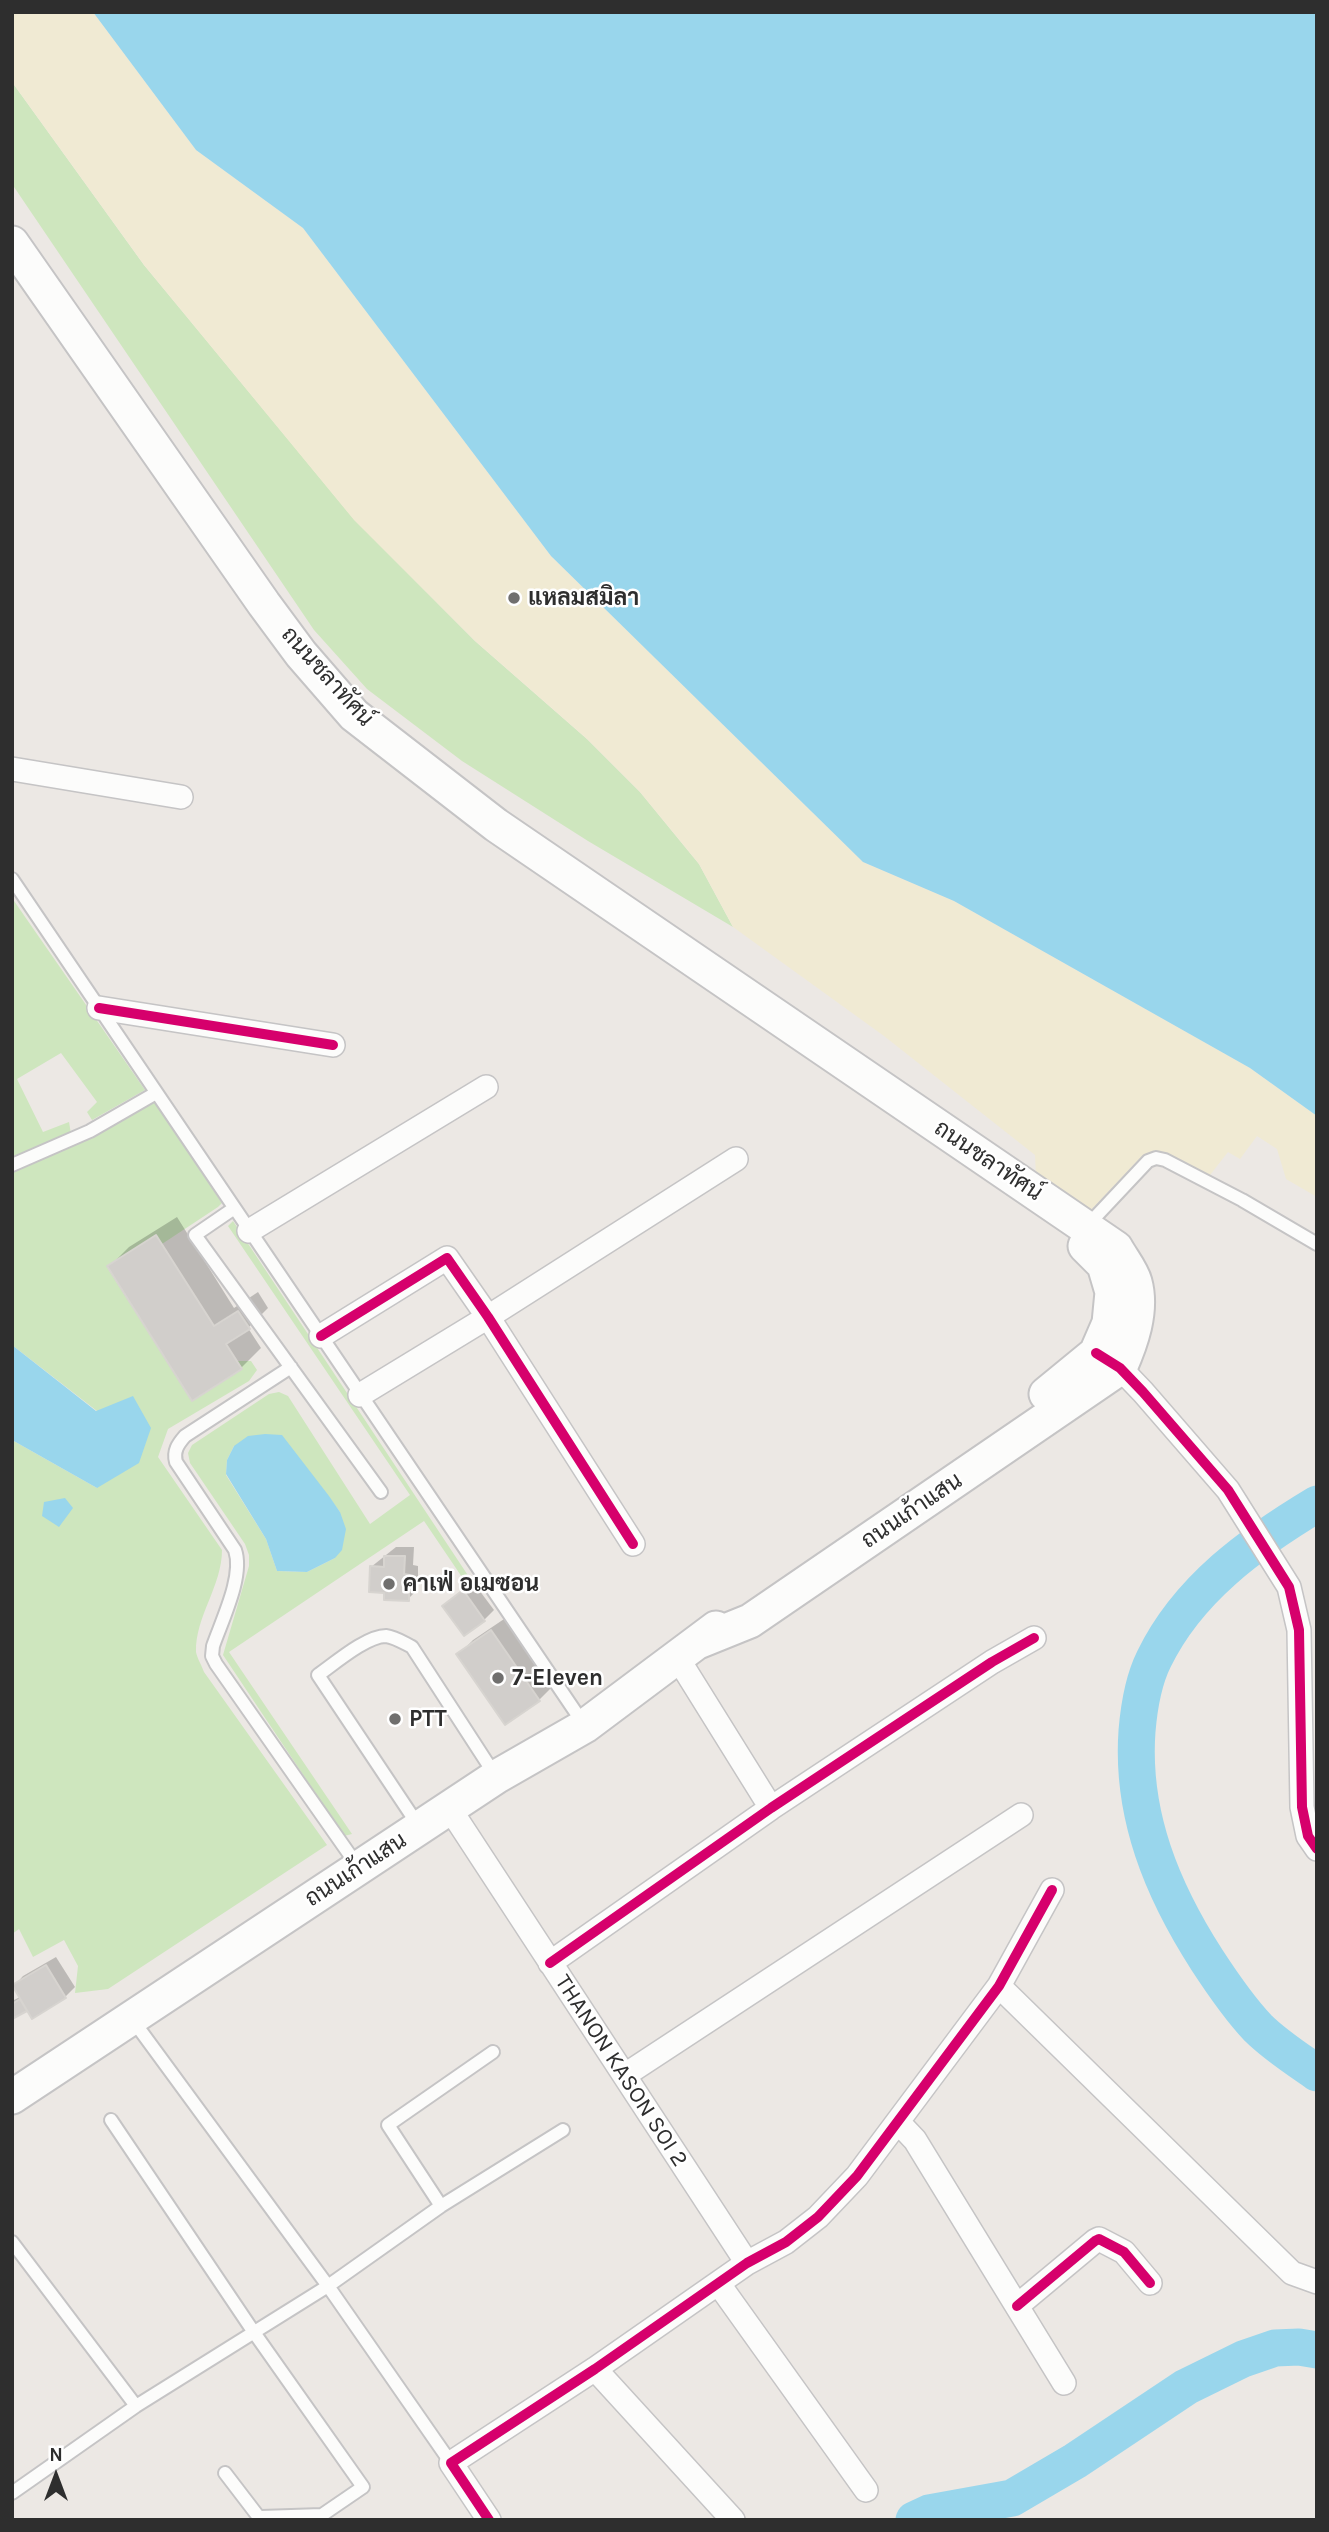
<!DOCTYPE html>
<meta charset="utf-8">
<style>
body{margin:0}
#map{position:relative;width:1329px;height:2532px;overflow:hidden;background:#ece8e4;font-family:Karla,sans-serif}
canvas{display:block}
.frame{position:absolute;inset:0;border:14px solid #2e2e2e;pointer-events:none}
.north{position:absolute;left:21px;top:2441px;width:70px;height:70px;-webkit-text-stroke:5px #fff;paint-order:stroke;rotate:0deg;font-size:19px;font-weight:700;line-height:28px;text-align:center;color:#2e2e2e}
.north::after{content:'';display:block;margin:auto;width:24px;height:32px;background:#2e2e2e;clip-path:polygon(50% 0,100% 100%,50% 72%,0 100%)}
</style>
<div id="map">
<canvas width="1329" height="2532"></canvas>
<div class="frame"></div>
<div class="north">N</div>
</div>
<script>
const ctx = document.querySelector('canvas').getContext('2d');
ctx.lineJoin = 'round';
function fillPath(path, color) { ctx.fillStyle = color; ctx.fill(path, 'evenodd'); }
function trace(path, color, width, dash) { ctx.strokeStyle = color; ctx.lineWidth = width; ctx.lineCap = dash ? 'butt' : 'round'; ctx.setLineDash(dash || []); ctx.stroke(path); }
function drawText(font, color, halo, rows, align = 'center') {
  ctx.font = font + ' Karla,Sarabun,sans-serif'; ctx.lineWidth = 5; ctx.setLineDash([]); ctx.textBaseline = 'middle'; ctx.strokeStyle = halo; ctx.fillStyle = color; for (const [text, x, y, turn = 0] of rows) {
    ctx.save(); ctx.translate(x, y); ctx.rotate((+turn || 0) * Math.PI / 180); ctx.textAlign = isNaN(turn) ? turn : align; if (halo) ctx.strokeText(text, 0, 0); ctx.fillText(text, 0, 0); ctx.restore();
  }
}
const green = new Path2D(`
 M12,82L144,265L354,519L475,641L587,739L640,792L699,864L733,927L588,841L462,761L367,689L314,630L12,184Z
 M12,898L145,1090L92,1120L87,1112L97,1102L61,1053L17,1079L43,1132L69,1122L71,1134L12,1159Z
 M155,1102L222,1203L218,1207L162,1244L156,1236L107,1267L192,1400L242,1369L237,1361H251L257,1370L249,1381L168,1429L158,1457L222,1550C222,1586 195,1617 196,1652C197,1658 202,1666 204,1672L327,1845L108,1989L75,1993L78,1966L64,1940L33,1957L19,1929L12,1934V1440L97,1488V1411L12,1345V1170L83,1139Z
 M233,1221L473,1583L468,1586L424,1521L229,1652L352,1834L344,1836L223,1655L249,1566V1555L245,1544L190,1463L188,1453L192,1445L269,1394L279,1392L288,1396L370,1524L410,1495L228,1226ZM234,1446L314,1478L340,1512L335,1558L307,1572L277,1571L266,1539L226,1475L227,1460Z`);
const sand = new Path2D(`
 M12,12H93L196,150L303,228L551,556L863,862L954,901L1250,1068L1317,1116V1197L1286,1179L1277,1149L1257,1136L1240,1159L1228,1152L1210,1175L1155,1153L1141,1157L1088,1213L1036,1177L1035,1155L884,1036L733,927L699,864L640,792L587,739L475,641L354,520L144,265L12,82Z`);
const water = new Path2D(`
 M93,12H1317V1116L1250,1068L954,901L863,862L551,556L303,228L196,150Z
 M12,1345L96,1411L133,1396L151,1428L139,1463L97,1488L12,1440Z
 M265,1434L282,1435L329,1496L340,1512L346,1529L342,1550L335,1558L307,1572L277,1571L266,1539L226,1474L227,1460L234,1446L248,1436Z
 M65,1498L73,1508L59,1527L42,1516L44,1502Z`);
const shadow = new Path2D(`
 M177,1217L234,1308L258,1292L268,1308L248,1328L261,1348L241,1368L193,1398L109,1267L129,1247Z
 M396,1547H414L413,1565L418,1566V1589L408,1599L386,1591L371,1567Z
 M473,1582L494,1610L484,1620L444,1606Z
 M507,1617L554,1685L539,1700L458,1655L473,1640Z
 M56,1957L75,1987L65,1997L32,2016L28,2008L12,2017V2001L20,1997L14,1986L23,1976Z`);
const river = new Path2D(`
 M1317,1504C1252,1543 1188,1589 1154,1659C1143,1681 1139,1707 1137,1731C1131,1815 1162,1890 1207,1960C1222,1983 1239,2008 1258,2028C1275,2045 1297,2059 1317,2073
 M914,2520L929,2513L1012,2498L1075,2461L1186,2387L1243,2359L1275,2348L1299,2347L1317,2350`);
const building = new Path2D(`
 M156,1235L214,1326L238,1311L250,1329L226,1344L242,1369L192,1401L107,1266Z
 M384,1556H405L404,1574L409,1575V1601L384,1600V1593L369,1592L370,1566L384,1567Z
 M463,1590L485,1621L464,1636L442,1606Z
 M491,1630L540,1701L505,1725L456,1654Z
 M46,1965L66,1998L32,2019L12,1985Z
 M20,1999L27,2011L12,2019V2004Z`);
const lane = new Path2D(`
 M12,879L585,1726
 M12,1165L90,1131L156,1093
 M233,1209L195,1235L381,1492
 M1086,1227L1148,1161L1156,1158L1165,1160L1242,1200L1317,1244
 M291,1367L185,1436C178,1444 173,1451 176,1462L235,1550C244,1576 222,1620 213,1646L212,1656L216,1664L359,1868
 M420,1828L318,1675C334,1664 366,1636 386,1636C395,1637 404,1643 412,1647L495,1775
 M132,2019L328,2286L451,2463
 M111,2120L253,2331L363,2487L322,2515L261,2517
 M441,2206L388,2125L493,2052
 M12,2242L136,2406
 M225,2473L261,2520
 M12,2493L136,2406L328,2286L441,2206L563,2130`);
const street = new Path2D(`
 M12,769L181,797
 M99,1008L333,1045
 M249,1231L486,1087
 M321,1336L447,1258L488,1317L633,1544
 M1109,1361L1120,1368L1143,1392L1228,1490L1289,1587L1299,1630L1302,1807L1308,1836L1317,1849
 M360,1395L488,1317L736,1159
 M677,1657L771,1808
 M450,1809L747,2263
 M550,1963L771,1808L992,1662L1034,1638
 M999,1986L1292,2273L1317,2282
 M625,2075L1021,1815
 M898,2122L915,2140L1064,2383
 M718,2283L866,2490
 M1017,2306L1095,2241L1099,2239L1124,2252L1150,2283
 M595,2369L733,2520
 M489,2520L451,2463L595,2369L747,2263L786,2242L818,2217L857,2176L999,1986L1052,1890`);
const secondary = new Path2D(`
 M12,243L264,604L301,654L354,715L496,825L1116,1248C1122,1259 1132,1271 1135,1282C1143,1311 1131,1343 1120,1368L750,1621L698,1642
 M1046,1394L1096,1353L1109,1323L1112,1292L1104,1265L1085,1246
 M12,2097L496,1777L585,1726L716,1628`);
const cycleway = new Path2D(`
 M99,1008L333,1045
 M321,1336L447,1258L488,1317L633,1544
 M1096,1353L1120,1368L1143,1392L1228,1490L1289,1587L1299,1630L1302,1807L1308,1836L1317,1849
 M550,1963L771,1808L992,1662L1034,1638
 M1017,2306L1095,2241L1099,2239L1124,2252L1150,2283
 M489,2520L451,2463L595,2369L747,2263L786,2242L818,2217L857,2176L999,1986L1052,1890`);
const markers = [
 [514,598,7,"#706f6e"],
 [389,1584,7,"#706f6e"],
 [498,1678,7,"#706f6e"],
 [395,1719,7,"#706f6e"]
];
const poiNames = [
 ["แหลมสมิลา",528,598],
 ["คาเฟ่ อเมซอน",403,1584],
 ["7-Eleven",512,1678],
 ["PTT",409,1719]
];
const streetNames = [
 ["ถนนชลาทัศน์",327,677,48],
 ["ถนนชลาทัศน์",988,1161,34],
 ["ถนนเก้าแสน",912,1511,-34],
 ["ถนนเก้าแสน",356,1870,-33],
 ["THANON KASON SOI 2",621,2071,57]
];
fillPath(green, '#cee6be');
fillPath(sand, '#f0ead3');
fillPath(water, '#99d6ec');
fillPath(shadow, '#0003');
trace(river, '#99d6ec', 37);
fillPath(building, '#d1cecb');
trace(building, '#d7d4d0', 2);
trace(lane, '#c5c4c5', 16);
trace(street, '#c5c4c5', 26);
trace(secondary, '#c5c4c5', 37);
trace(lane, '#fcfcfb', 12);
trace(street, '#fcfcfb', 23);
trace(secondary, '#fcfcfb', 33);
trace(cycleway, '#d6006c', 10);
for (const [x, y, r, color] of markers) { const dot = new Path2D(); dot.arc(x, y, r, 0, 2 * Math.PI); ctx.fillStyle = color; ctx.fill(dot); trace(dot, '#fff', 2.5); }
drawText('bold 23px', '#2e2e2e', '#fff', poiNames, 'left');
drawText('23px', '#2e2e2e', '#fff', streetNames);
</script>
